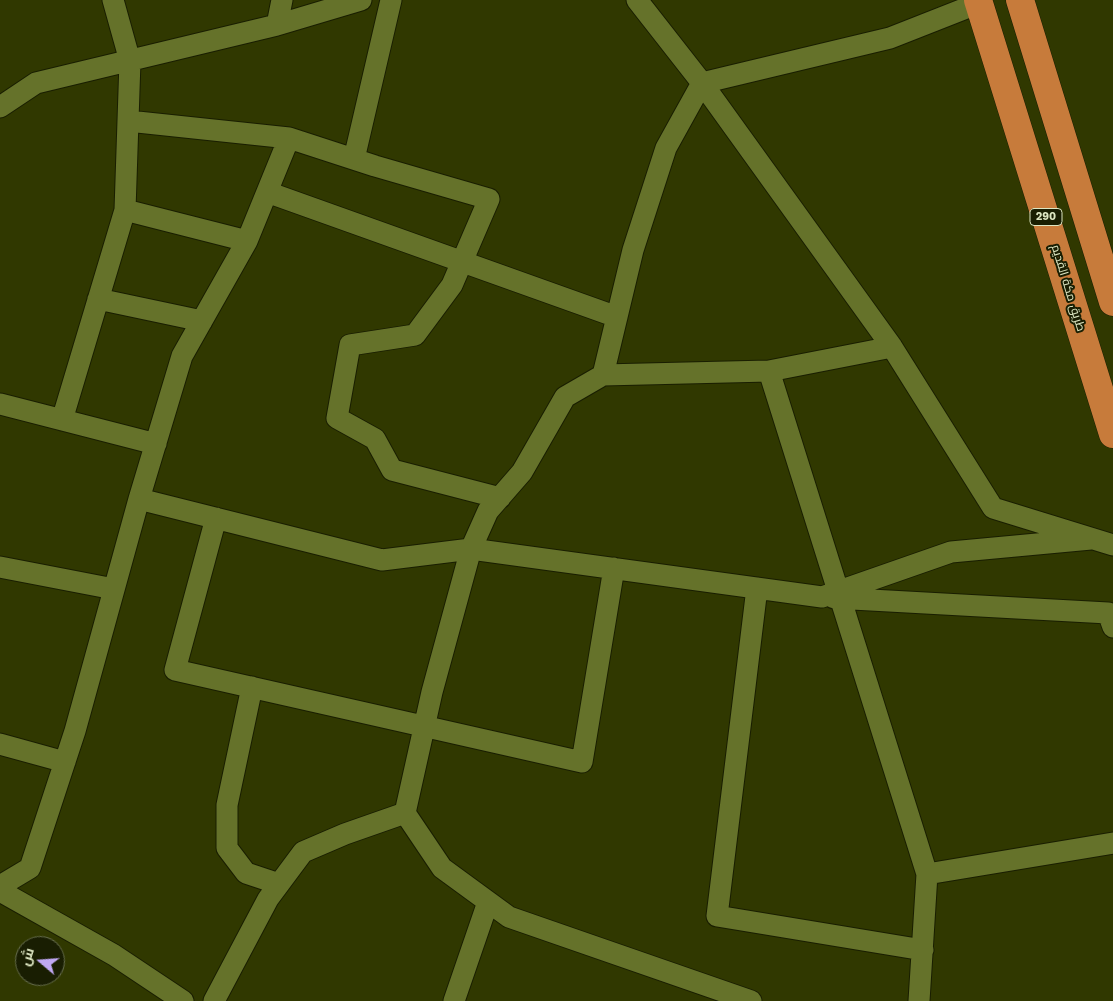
<!DOCTYPE html>
<meta charset="utf-8">
<style>
body{margin:0}
#map{position:relative;width:1113px;height:1001px;overflow:hidden;background:#303800;font-family:"Work Sans",Cairo,sans-serif}
canvas{display:block}
.north{position:absolute;left:15px;top:936px;width:50px;height:50px;box-sizing:border-box;background:#191e02;border:1px solid #676e4f;border-radius:50%;rotate:288deg;font-size:14px;font-weight:700;line-height:20px;text-align:center;color:#dde6c2}
.north::after{content:'';display:block;margin:auto;width:18px;height:22px;background:#c0a8f4;clip-path:polygon(50% 0,100% 100%,50% 72%,0 100%)}
</style>
<div id="map">
<canvas width="1113" height="1001"></canvas>
<div class="north">ش</div>
</div>
<script>
const ctx = document.querySelector('canvas').getContext('2d');
ctx.lineJoin = 'round';
function trace(path, color, width, dash) { ctx.strokeStyle = color; ctx.lineWidth = width; ctx.lineCap = dash ? 'butt' : 'round'; ctx.setLineDash(dash || []); ctx.stroke(path); }
function drawText(font, color, halo, rows, align = 'center') {
  ctx.font = font + ' "Work Sans",Cairo,sans-serif'; ctx.lineWidth = 4; ctx.setLineDash([]); ctx.textBaseline = 'middle'; ctx.strokeStyle = halo; ctx.fillStyle = color; for (const [text, x, y, turn = 0] of rows) {
    ctx.save(); ctx.translate(x, y); ctx.rotate((+turn || 0) * Math.PI / 180); ctx.textAlign = isNaN(turn) ? turn : align; if (halo) ctx.strokeText(text, 0, 0); ctx.fillText(text, 0, 0); ctx.restore();
  }
}
const minor = new Path2D(`
 M637,0L702,83L892,347L993,508L1113,545
 M277,25L282,0
 M0,107L36,83L277,25L361,0
 M128,121L289,138L375,166L489,199L452,285L415,335L350,345L337,418L375,439L392,470L500,498
 M354,159L391,0
 M267,192L617,317
 M247,241L289,138
 M98,299L202,321
 M769,371L927,874
 M603,375L633,250L666,148L702,83L890,38L979,3
 M0,404L156,444
 M62,420L125,210
 M139,499L382,560L471,549L822,597L951,552L1091,539
 M216,518L175,670L582,762L614,568
 M0,567L114,589
 M757,588L717,916L923,950
 M834,598L1108,613L1113,627
 M252,687L227,805V848L246,873L279,884
 M0,744L65,762
 M0,886L30,868L75,731L139,499L182,356L247,241L125,210L130,61L113,0
 M0,891L114,955L183,1001
 M214,1001L268,899L303,852L345,834L405,813
 M454,1001L488,902
 M751,1001L509,917L442,868L405,813L432,692L471,549L488,511L522,472L565,397L603,375L769,371L892,347
 M919,1001L927,874L1113,843`);
const highway = new Path2D(`
 M978,0L1113,434
 M1020,0L1113,302`);
const shields = [
 [1046,217,32]
];
const shieldNames = [
 ["290",1046,217]
];
const streetNames = [
 ["طريق مكة القديم",1068,288,73]
];
trace(minor, '#191e00', 23);
trace(highway, '#191e00', 29);
trace(minor, '#65722a', 21);
trace(highway, '#c77b3b', 28);
for (const [x, y, w] of shields) { const box = new Path2D(); box.roundRect(x - w / 2, y - 8.5, w, 17, 4); ctx.fillStyle = '#191e02'; ctx.fill(box); trace(box, '#dde6c2', 1); }
drawText('bold 11px', '#dde6c2', null, shieldNames);
drawText('12px', '#dde6c2', '#191e02', streetNames);
</script>
